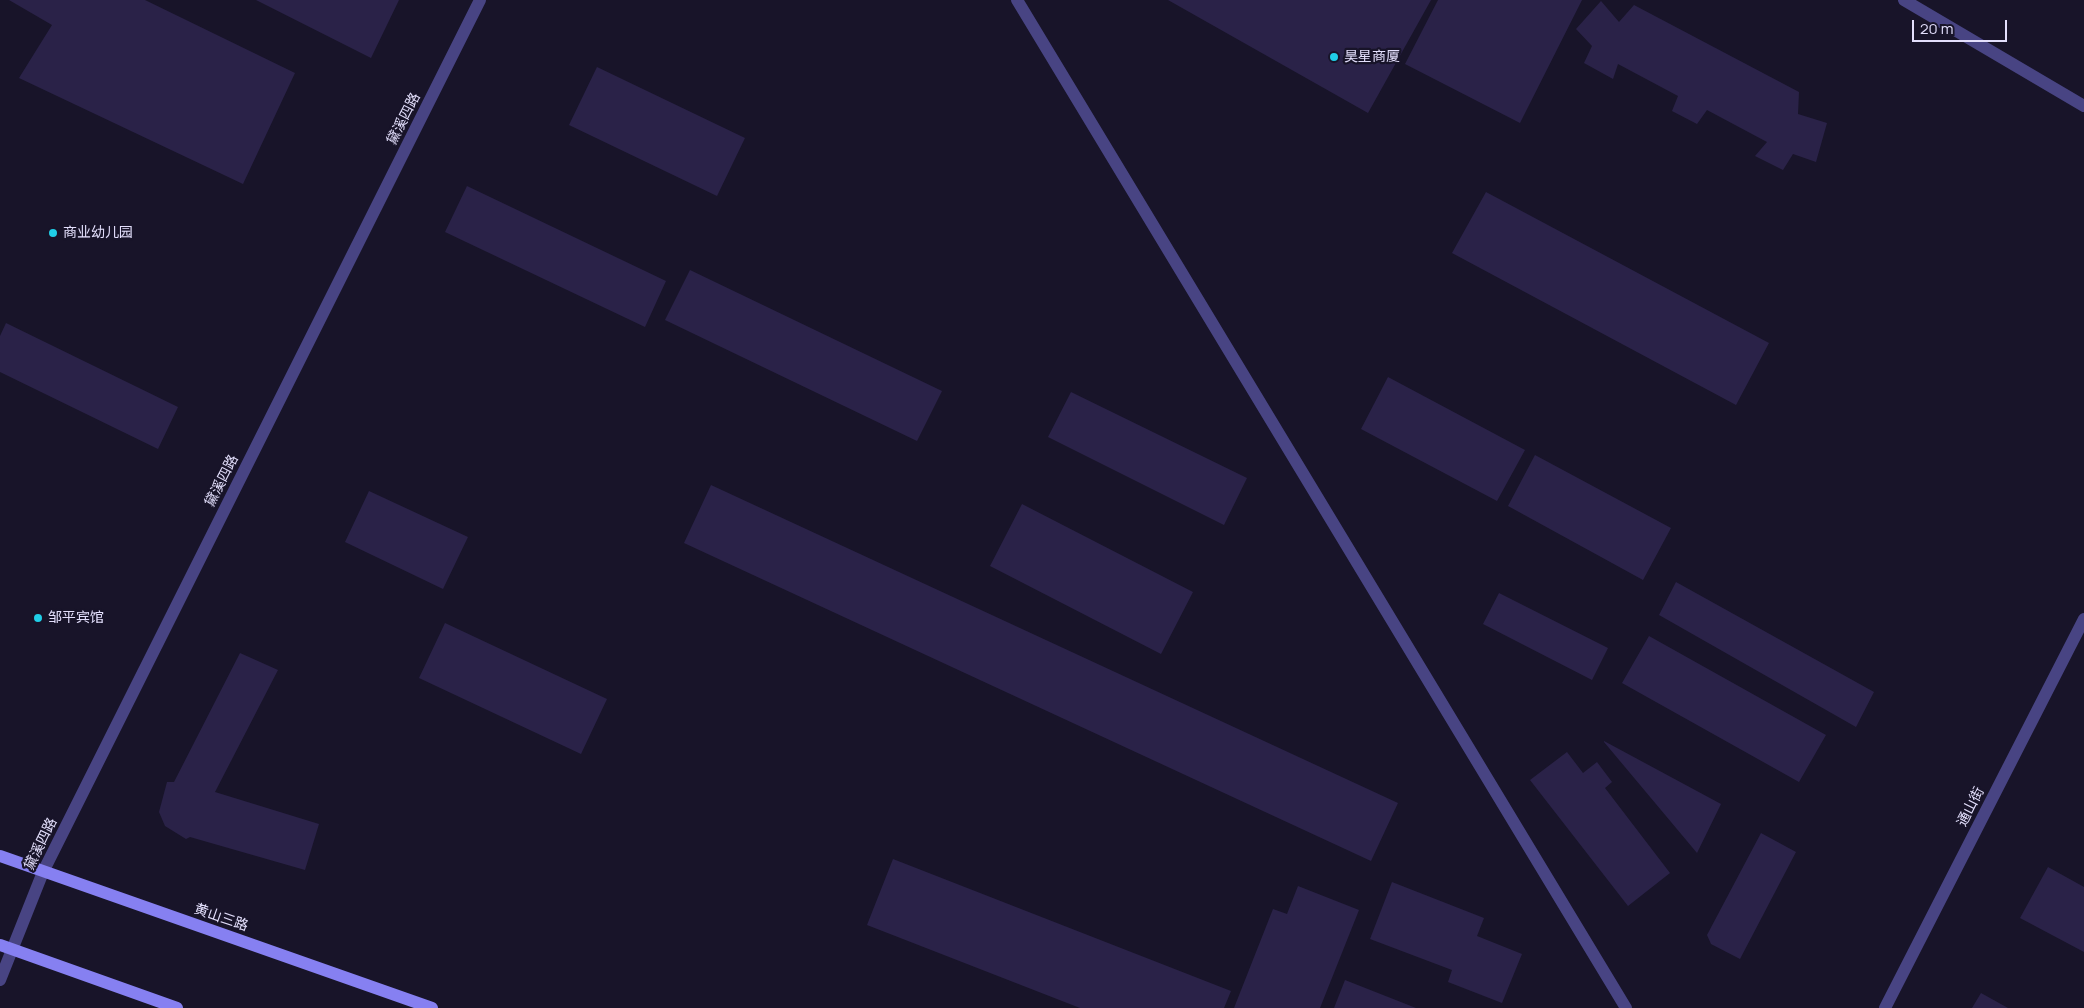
<!DOCTYPE html>
<meta charset="utf-8">
<style>
body{margin:0}
#map{position:relative;width:2084px;height:1008px;overflow:hidden;background:#181429;font-family:Manrope,sans-serif}
canvas{display:block}
.scale{position:absolute;left:1912px;top:20px;width:95px;height:22px;box-sizing:border-box;border:2px solid #e3dffc;border-top:0;padding-left:6px;font-size:15px;line-height:18px;white-space:nowrap;color:#e3dffc;-webkit-text-stroke:4px #181429;paint-order:stroke}
</style>
<div id="map">
<canvas width="2084" height="1008"></canvas>
<div class="scale">20 m</div>
</div>
<script>
const ctx = document.querySelector('canvas').getContext('2d');
ctx.lineJoin = 'round';
function fillPath(path, color) { ctx.fillStyle = color; ctx.fill(path, 'evenodd'); }
function trace(path, color, width, dash) { ctx.strokeStyle = color; ctx.lineWidth = width; ctx.lineCap = dash ? 'butt' : 'round'; ctx.setLineDash(dash || []); ctx.stroke(path); }
function drawText(font, color, halo, rows, align = 'center') {
  ctx.font = font + ' Manrope,"Noto Sans SC",sans-serif'; ctx.lineWidth = 4.5; ctx.setLineDash([]); ctx.textBaseline = 'middle'; ctx.strokeStyle = halo; ctx.fillStyle = color; for (const [text, x, y, turn = 0] of rows) {
    ctx.save(); ctx.translate(x, y); ctx.rotate((+turn || 0) * Math.PI / 180); ctx.textAlign = isNaN(turn) ? turn : align; if (halo) ctx.strokeText(text, 0, 0); ctx.fillText(text, 0, 0); ctx.restore();
  }
}
const building = new Path2D(`
 M9,0H145L295,73L243,184L19,78L52,25Z
 M256,0H399L371,58Z
 M1168,0H1431L1368,113Z
 M1438,0H1582L1520,123L1405,64Z
 M1601,1L1619,22L1634,5L1799,92L1798,114L1827,123L1816,162L1793,154L1783,170L1755,156L1767,142L1707,110L1697,124L1672,111L1678,96L1618,64L1613,79L1584,63L1592,46L1576,29Z
 M597,67L745,138L717,196L569,125Z
 M467,186L666,281L645,327L445,232Z
 M1486,192L1769,343L1736,405L1452,253Z
 M690,270L942,391L917,441L665,320Z
 M6,323L178,407L158,449L0,372V336Z
 M1388,377L1525,450L1497,501L1361,429Z
 M1071,392L1247,478L1224,525L1048,437Z
 M1535,455L1671,528L1643,580L1508,506Z
 M711,485L1398,803L1371,861L684,543Z
 M369,491L468,537L443,589L345,542Z
 M1022,504L1193,592L1161,654L990,566Z
 M1676,582L1874,692L1856,727L1659,615Z
 M1499,593L1608,648L1592,680L1483,624Z
 M445,623L607,699L581,754L419,678Z
 M1649,636L1826,735L1799,782L1622,683Z
 M240,653L278,670L215,792L319,824L305,870L190,837L186,839L165,826L159,812L167,782H174Z
 M1604,741L1721,804L1697,853L1604,742Z
 M1567,752L1583,773L1597,762L1612,782L1605,788L1670,873L1628,906L1530,780Z
 M1761,833L1796,852L1740,959L1711,944L1707,935Z
 M893,859L1231,991L1224,1008H1080L867,925Z
 M2048,867L2084,887V952L2020,918Z
 M1392,882L1484,918L1477,936L1522,954L1502,1003L1448,982L1452,970L1370,939Z
 M1298,886L1359,910L1320,1008H1234L1273,909L1287,914Z
 M1345,980L1416,1008H1334Z
 M1981,993L2008,1008H1972Z`);
const minor = new Path2D(`
 M1017,0L1626,1008`);
const tertiary = new Path2D(`
 M1904,0L2084,106
 M0,980L43,872L480,0
 M1885,1008L2084,619`);
const secondary = new Path2D(`
 M0,856L432,1008
 M0,945L177,1008`);
const markers = [
 [1334,57,5,"#20cee7"],
 [53,233,5,"#20cee7"],
 [38,618,5,"#20cee7"]
];
const poiNames = [
 ["昊星商厦",1344,57],
 ["商业幼儿园",63,233],
 ["邹平宾馆",48,618]
];
const streetNames = [
 ["黛溪四路",404,119,-63],
 ["黛溪四路",222,481,-63],
 ["通山街",1971,807,-63],
 ["黛溪四路",41,844,-64],
 ["黄山三路",221,918,19]
];
fillPath(building, '#2a2248');
trace(minor, '#484483', 12);
trace(tertiary, '#484483', 12);
trace(secondary, '#8680f1', 12);
for (const [x, y, r, color] of markers) { const dot = new Path2D(); dot.arc(x, y, r, 0, 2 * Math.PI); ctx.fillStyle = color; ctx.fill(dot); trace(dot, '#181429', 2); }
drawText('14px', '#e3dffc', '#181429', poiNames, 'left');
drawText('14px', '#e3dffc', '#181429', streetNames);
</script>
